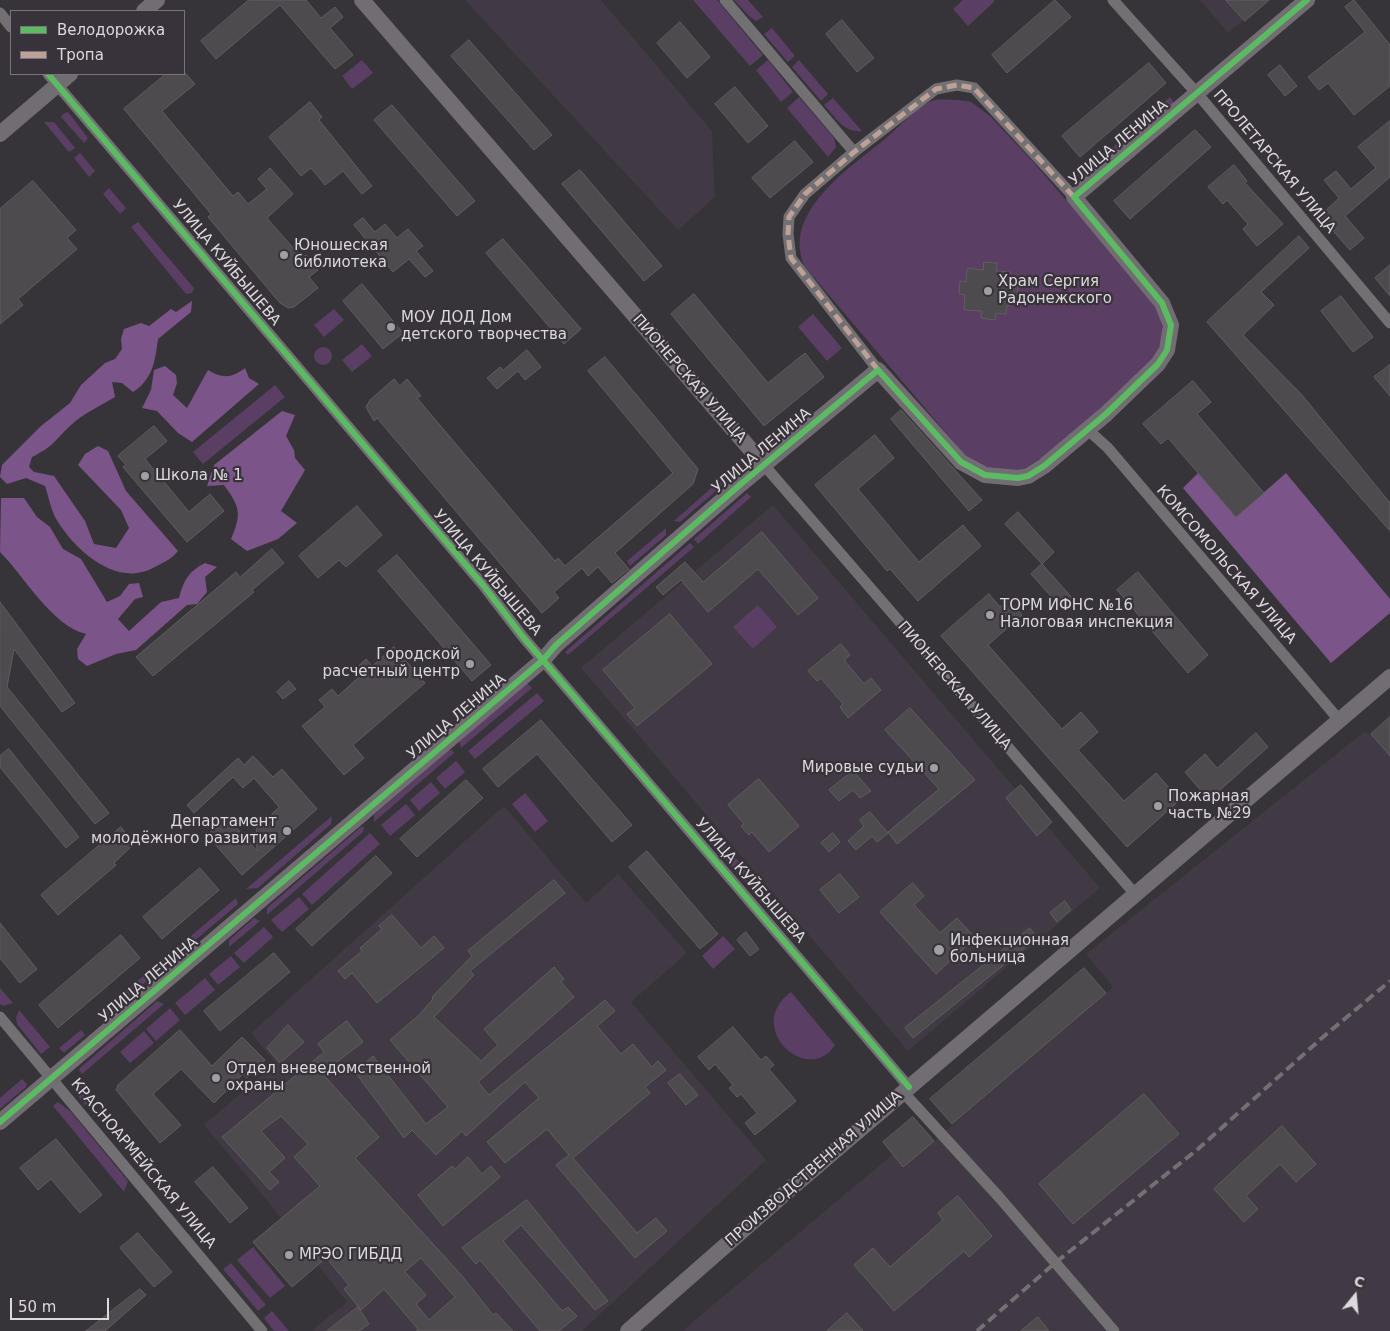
<!DOCTYPE html>
<meta charset="utf-8">
<style>
body{margin:0}
#map{position:relative;width:1390px;height:1331px;overflow:hidden;background:#373439;font-family:"DejaVu Sans",sans-serif}
canvas{display:block}
.legend{position:absolute;left:10px;top:10px;width:175px;height:65px;box-sizing:border-box;background:#38333a;border:1px solid #7a757b;margin:0;padding:6px 9px;list-style:none;font-size:15px;color:#dcd9dd}
.legend li{display:flex;align-items:center;gap:10px;height:25px}
.legend b{width:25px;border:1px solid #7a757b}
.north{position:absolute;left:1330px;top:1271px;width:50px;height:50px;-webkit-text-stroke:4px #38333a;paint-order:stroke;rotate:17deg;font-size:14px;font-weight:700;line-height:20px;text-align:center;color:#dcd9dd}
.north::after{content:'';display:block;margin:auto;width:18px;height:22px;background:#dcd9dd;clip-path:polygon(50% 0,100% 100%,50% 72%,0 100%)}
.scale{position:absolute;left:10px;top:1298px;width:99px;height:22px;box-sizing:border-box;border:2px solid #dcd9dd;border-top:0;padding-left:6px;font-size:15px;line-height:18px;white-space:nowrap;color:#dcd9dd;-webkit-text-stroke:4px #38333a;paint-order:stroke}
</style>
<div id="map">
<canvas width="1390" height="1331"></canvas>
<ul class="legend">
<li><b style="height:6px;background:#5cba63"></b>Велодорожка</li>
<li><b style="height:6px;background:#bda197"></b>Тропа</li>
</ul>
<div class="north">С</div>
<div class="scale">50 m</div>
</div>
<script>
const ctx = document.querySelector('canvas').getContext('2d');
ctx.lineJoin = 'round';
function fillPath(path, color) { ctx.fillStyle = color; ctx.fill(path, 'evenodd'); }
function trace(path, color, width, dash) { ctx.strokeStyle = color; ctx.lineWidth = width; ctx.lineCap = dash ? 'butt' : 'round'; ctx.setLineDash(dash || []); ctx.stroke(path); }
function drawText(font, color, halo, rows, align = 'center') {
  ctx.font = font + ' "DejaVu Sans",sans-serif'; ctx.lineWidth = 4.5; ctx.setLineDash([]); ctx.textBaseline = 'middle'; ctx.strokeStyle = halo; ctx.fillStyle = color; for (const [text, x, y, turn = 0] of rows) {
    ctx.save(); ctx.translate(x, y); ctx.rotate((+turn || 0) * Math.PI / 180); ctx.textAlign = isNaN(turn) ? turn : align; if (halo) ctx.strokeText(text, 0, 0); ctx.fillText(text, 0, 0); ctx.restore();
  }
}
const built = new Path2D(`
 M465,0H601L712,131L715,197L678,230Z
 M1200,0H1268L1228,33Z
 M773,505L1100,888L908,1051L581,668Z
 M1364,732L1371,734L1387,752L1390,750V1331H682L893,1154L934,1141L1113,987L1086,954Z
 M504,806L586,903L618,874L687,953L631,1002L766,1160L582,1331H311L347,1302L266,1199L204,1125L276,1063L251,1033Z`);
const green = new Path2D(`
 M693,0H717L763,55L750,66Z
 M734,0H748L763,17L756,21L749,16Z
 M963,0H994V2L968,26L953,9Z
 M772,28L795,56L788,62L764,34Z
 M362,60L373,73L352,89L342,76Z
 M768,60L793,92L781,102L756,70Z
 M799,60L828,94L821,101L792,67Z
 M799,97L834,138L836,147L828,157L787,108Z
 M1170,97L1173,101V105L1089,177H1079Z
 M833,98L862,131C844,133 835,117 824,105Z
 M959,100L971,102L990,116L1035,164L1156,305C1165,329 1166,338 1154,361C1130,382 1037,471 1013,472C993,472 978,465 964,454L805,267C780,213 850,168 885,139C898,128 915,109 929,102C937,98 950,100 959,100Z
 M68,112L88,138L84,143L61,117L63,114Z
 M44,122H54L75,148L69,152Z
 M80,153L95,171L89,177L74,158Z
 M109,188L126,208L120,214L103,194Z
 M138,222L194,288L192,293L186,294L131,227Z
 M334,309L344,320L324,337L314,325Z
 M813,314L842,348L827,361L798,327Z
 M362,344L372,356L352,372L342,360Z
 M314 356a9 9 0 1 1 18 0a9 9 0 1 1-18 0Z
 M275,385L285,397L203,464L193,452Z
 M726,475L730,479L680,522L674,521Z
 M747,493L751,497L698,544L694,539Z
 M666,528V535L630,566L627,561Z
 M690,543L694,547L568,655L565,652Z
 M758,605L777,627L753,649L733,627Z
 M527,683L532,688L461,748L459,740Z
 M537,693L544,701L475,759L468,751Z
 M452,750L454,753L374,822V815L448,751Z
 M456,761L465,772L445,789L436,778Z
 M431,782L440,793L419,811L410,800Z
 M525,793L548,821L535,832L512,804Z
 M406,804L415,815L390,836L381,825Z
 M332,816L331,824L258,888L246,889Z
 M706,823L758,884L755,886L747,884L701,831Z
 M362,826L364,828L363,832L267,915V908Z
 M370,833L380,844L312,905L302,894Z
 M299,897L309,909L282,932L271,920Z
 M236,898L238,904L108,1014L105,1012L104,1009Z
 M254,918L260,921L229,947V940Z
 M264,927L273,937L244,963L234,953Z
 M723,936L735,949L713,969L702,956Z
 M231,956L240,967L218,985L209,974Z
 M205,978L215,990L185,1015L175,1003Z
 M0,988L13,1003L3,1006L0,1004Z
 M791,992L835,1045C808,1087 743,1027 791,992Z
 M157,1001L164,1004L82,1074L79,1070L80,1068Z
 M170,1008L180,1020L156,1041L146,1029Z
 M19,1010L50,1047L41,1054L17,1024L16,1018Z
 M81,1030L85,1035L64,1053L59,1048Z
 M144,1031L154,1043L130,1063L120,1052Z
 M22,1079L27,1084L26,1087L0,1109V1098Z
 M81,1084L92,1099L85,1105L73,1090Z
 M58,1102L71,1112L128,1181L124,1192L53,1106Z
 M253,1247L285,1286L270,1298L237,1260Z
 M231,1263L266,1305L258,1311L223,1269Z
 M272,1311L289,1331H274L264,1318Z`);
const forest = new Path2D(`
 M192,301L191,312L158,339C155,361 153,379 133,392L122,383L112,382L115,397C100,406 84,413 71,425C55,440 53,447 32,457L29,467L34,472L54,476L85,521L94,544L116,548L129,528L121,510L78,465L85,454L98,446L108,451L126,491L178,551C171,560 162,563 153,568C117,587 77,552 58,522C51,512 49,497 45,486L26,478L7,484L0,477L2,465L41,426L70,403L81,385L105,363L115,359L122,349L121,339L124,329L141,323L149,326L171,309L176,312Z
 M165,366L176,375L177,383L173,395L187,408L208,370C223,379 232,378 245,368L249,378L259,384L192,442L178,433L157,411L142,408L151,390L154,370Z
 M282,411L295,415L286,436L294,450L295,458L305,470L281,511L297,523L278,539L247,551L231,539C242,514 240,507 224,485L207,486L214,465Z
 M1198,473L1236,517L1286,473L1390,599V613L1331,663L1183,488Z
 M1,498H24L37,517L50,527L63,549L81,559L107,602L120,596L129,584L139,583L143,597L135,599L118,619L129,631L161,602L179,598C184,580 188,572 205,563L217,567L205,577L207,592L197,604L187,605L136,650L116,654L87,666L78,659L77,649L86,634C52,626 24,576 0,552Z`);
const building = new Path2D(`
 M249,0H306L321,18L335,7L343,17L330,28L353,55L335,69L280,5L216,59L201,41Z
 M1055,0L1071,17L1007,73L992,55Z
 M1226,0H1269L1245,21Z
 M1354,0L1390,45V86L1354,115L1328,83L1319,90L1308,77L1365,32L1345,7Z
 M842,20L874,58L857,72L826,34Z
 M680,22L710,57L687,78L657,43Z
 M469,40L552,135L534,150L451,56Z
 M1149,63L1166,83L1080,157L1062,136Z
 M1280,65L1297,86L1285,96L1268,75Z
 M166,74H186L195,84L162,111L233,196L238,192L248,204L267,189L258,179L270,168L293,194L267,218L302,258L306,255L318,270L309,277L318,288L294,307L288,308L280,303L208,217L211,214L124,109Z
 M735,87L768,126L748,143L715,104Z
 M310,102L322,117L319,120L372,186L362,194L343,171L325,185L311,168L301,176L269,137Z
 M392,105L475,201L457,216L374,120Z
 M1390,121V177L1345,216L1364,238L1350,250L1320,216L1339,198L1324,180L1336,171L1351,189L1376,168L1358,147Z
 M1195,130L1211,147L1130,219L1114,201Z
 M795,141L813,162L770,198L752,178Z
 M1234,165L1247,181L1245,183L1283,224L1257,246L1243,229L1248,224L1227,200L1223,204L1208,187Z
 M580,170L662,266L644,281L562,184Z
 M33,181L76,230L67,238L77,249L18,299L23,305L0,324V209Z
 M363,218L375,232L385,224L397,238L408,229L423,246L416,251L433,271L425,277L409,259L393,272L354,225Z
 M1299,236L1309,248L1261,292L1274,305L1243,335L1302,395L1390,503V531L1207,322Z
 M503,239L581,329L564,344L486,253Z
 M984,262L997,263L996,271L1010,272V277L1016,280L1015,285H1018L1017,300H1014L1013,304L1007,306L1006,314L996,313L995,320L981,318L982,311L964,310L965,295L959,294L960,281L966,282L967,268L983,270Z
 M1390,265V296L1375,278Z
 M362,284L403,333L383,349L343,301Z
 M694,294L768,383L805,353L824,377L764,426L671,314Z
 M1341,296L1373,337L1353,352L1321,311Z
 M527,350L541,367L525,380L518,371L497,389L487,378L500,367L503,370Z
 M605,357L698,469L693,484L615,553L629,569L612,583L598,567L588,576L582,568L554,592L559,598L542,613L377,418L374,421L366,407L370,400L394,379L400,386L407,379L421,396L417,398L555,561L558,558L565,566L673,473L588,371Z
 M1390,365V396L1374,377Z
 M1193,381L1211,402L1197,414L1264,493L1236,517L1168,438L1161,444L1143,424Z
 M901,410L982,500L969,511L891,419Z
 M154,426L167,441L145,459L189,512L210,494L224,511L187,542L123,467L126,465L118,456Z
 M875,435L894,458L858,489L919,562L963,525L981,546L918,601L890,569L887,571L815,485Z
 M357,506L382,535L346,567L339,560L318,578L299,556Z
 M1018,512L1054,552L1042,564L1005,524Z
 M762,532L818,598L798,615L758,569L708,612L681,580L663,595L656,587L685,562L703,582Z
 M272,549L284,563L252,590L254,592L153,676L136,657L236,572L240,577Z
 M397,555L491,665L472,681L378,571Z
 M1042,564L1074,600L1063,610L1031,574Z
 M1138,572L1208,655L1188,673L1117,590Z
 M989,594L1000,607L1009,599L1022,615L988,645L1062,729L1081,712L1098,732L1078,750L1124,801L1156,773L1180,800L1127,847L941,636Z
 M0,602L75,703L62,712L14,649L7,687L109,813L95,824L0,706Z
 M670,614L712,664L637,726L627,714L635,708L603,670Z
 M841,644L850,655L844,660L864,684L871,678L881,690L848,718L840,707L843,704L821,678L817,681L808,671Z
 M394,647L425,683L353,745L364,758L344,775L302,726L325,707L319,700L332,689L338,696L359,677L353,671L366,659L372,666Z
 M289,681L296,689L283,699L277,692Z
 M910,708L975,780L897,844L888,832L939,789L885,730Z
 M1390,717V756L1371,734Z
 M541,720L632,825L612,842L537,754L498,787L483,769Z
 M1256,733L1268,747L1209,800L1185,772L1205,754L1217,768Z
 M9,749L79,837L66,848L0,767V756Z
 M253,756L273,777L282,769L317,809L242,875L207,835L227,817L257,851L256,819L260,816L269,817L279,807L254,778L243,788L233,777L194,813L187,805L238,758L244,765Z
 M853,771L871,791L860,798L853,790L839,801L829,790Z
 M759,779L799,826L769,852L752,832L749,835L741,826L744,824L728,805Z
 M466,780L483,798L417,857L400,839Z
 M1021,785L1052,822L1037,836L1006,798Z
 M870,812L888,833L877,842L872,836L856,850L848,841L864,826L860,820Z
 M121,827L134,844L114,863L116,865L58,915L41,895Z
 M833,833L840,842L829,852L821,843Z
 M647,851L718,934L700,949L629,867Z
 M376,856L392,873L312,946L296,929Z
 M200,868L219,890L162,939L143,917Z
 M840,874L859,897L839,913L820,890Z
 M554,880L565,893L470,971L474,975L434,1017L481,1061L498,1045L484,1029L554,967L564,979L561,982L574,997L478,1082L489,1095L605,1000L615,1011L597,1026L621,1054L633,1044L652,1067L658,1061L666,1070L645,1087L650,1093L573,1158L637,1233L656,1218L667,1231L635,1258L556,1165L569,1155L547,1129L505,1163L487,1142L539,1098L525,1082L466,1136L462,1131L436,1155L412,1130L404,1138L355,1072L373,1056L426,1124L448,1107L390,1040L418,1016L433,999L432,997L472,956L468,951Z
 M913,883L924,896L914,905L940,933L957,918L975,938L936,974L880,912Z
 M1065,901L1071,910L1057,922L1050,913Z
 M392,915L421,948L434,936L444,948L377,1003L352,973L345,979L338,971L362,951L360,948L382,929L379,926Z
 M0,923L37,969L20,983L0,958Z
 M1030,928L1037,938L913,1038L905,1028Z
 M746,932L759,949L750,956L737,940Z
 M121,935L140,958L58,1028L39,1005Z
 M274,953L290,972L220,1031L204,1011Z
 M1084,968L1106,993L952,1124L930,1099Z
 M347,1021L363,1042L322,1073L379,1137L355,1158L463,1277L493,1315L496,1313L513,1331H416L418,1329L384,1289L361,1310L344,1289L349,1285L326,1258L292,1287L253,1242L320,1186L294,1157L308,1144L281,1116L261,1131L285,1158L269,1172L279,1182L270,1190L222,1137L324,1052L318,1044ZM421,1258L455,1297L429,1320L416,1304L426,1295L405,1272Z
 M288,1025L304,1042L280,1063L267,1048Z
 M733,1027L761,1060L766,1056L774,1065L769,1069L796,1101L755,1135L745,1123L757,1113L741,1094L737,1097L729,1088L733,1085L715,1064L709,1070L698,1057Z
 M180,1030L212,1066L242,1037L265,1060L247,1078L243,1074L214,1103L181,1069L153,1094L181,1125L160,1143L116,1090L118,1085Z
 M680,1074L698,1095L686,1105L668,1083Z
 M1144,1094L1179,1134L1073,1224L1039,1184Z
 M913,1117L934,1141L903,1167L883,1142Z
 M1282,1126L1316,1164L1296,1182L1280,1164L1246,1196L1258,1209L1244,1222L1214,1189Z
 M56,1139L102,1195L80,1213L51,1179L38,1190L20,1168Z
 M468,1157L482,1174L491,1166L500,1177L443,1226L418,1195L452,1166L455,1169Z
 M213,1167L248,1208L230,1223L195,1182Z
 M958,1196L992,1236L969,1257L964,1251L894,1311L854,1265L873,1248L890,1267L943,1220L938,1213Z
 M527,1200L608,1301L595,1310L521,1225L503,1241L562,1311L568,1307L577,1316L559,1331H540L480,1260L476,1264L462,1248Z
 M138,1233L172,1272L154,1287L120,1248Z
 M140,1289L146,1295L105,1331H86Z
 M358,1307L369,1324L359,1331H327Z
 M847,1313L863,1331H827Z
 M1038,1317L1049,1331H1021Z`);
const street = new Path2D(`
 M725,0L854,152
 M1113,0L1201,98L1390,323
 M0,13L11,27
 M48,74L483,585L523,637L909,1087
 M878,370L791,258L788,234L789,217L805,194L854,152L936,89L957,85L974,88L1074,197
 M1087,429L1108,448L1340,721
 M764,465L1135,894
 M0,1017L262,1331
 M903,1092L999,1197L1114,1331`);
const secondary = new Path2D(`
 M362,0L764,465
 M144,11L157,0
 M0,134L70,74
 M0,1122L543,660L556,645L742,483L878,370L961,462L985,475L1018,478L1028,476L1044,466L1106,414L1158,364L1167,350L1171,325L1162,303L1074,197L1307,0
 M628,1331L783,1195L1390,677`);
const rail = new Path2D(`
 M977,1331L1055,1263L1198,1149L1323,1037L1390,981`);
const quiet = new Path2D(`
 M878,370L791,258L788,234L789,217L805,194L854,152L936,89L957,85L974,88L1074,197`);
const cycleway = new Path2D(`
 M48,74L483,585L523,637L909,1087
 M0,1122L543,660L556,645L742,483L878,370L961,462L985,475L1018,478L1028,476L1044,466L1106,414L1158,364L1167,350L1171,325L1162,303L1074,197L1307,0`);
const markers = [
 [284,255,5,"#a29fa4"],
 [988,291,5,"#a29fa4"],
 [391,327,5,"#a29fa4"],
 [145,476,5,"#a29fa4"],
 [990,615,5,"#a29fa4"],
 [470,664,5,"#a29fa4"],
 [934,768,5,"#a29fa4"],
 [1158,806,5,"#a29fa4"],
 [287,831,5,"#a29fa4"],
 [939,950,6,"#a29fa4"],
 [216,1078,5,"#a29fa4"],
 [289,1255,5,"#a29fa4"]
];
const streetNames = [
 ["УЛИЦА ЛЕНИНА",1119,143,-40],
 ["ПРОЛЕТАРСКАЯ УЛИЦА",1274,162,50],
 ["УЛИЦА КУЙБЫШЕВА",226,263,50],
 ["ПИОНЕРСКАЯ УЛИЦА",689,379,49],
 ["УЛИЦА ЛЕНИНА",762,451,-40],
 ["КОМСОМОЛЬСКАЯ УЛИЦА",1226,565,49],
 ["УЛИЦА КУЙБЫШЕВА",487,573,50],
 ["ПИОНЕРСКАЯ УЛИЦА",954,686,49],
 ["УЛИЦА ЛЕНИНА",457,717,-40],
 ["УЛИЦА КУЙБЫШЕВА",750,881,49],
 ["УЛИЦА ЛЕНИНА",149,980,-40],
 ["КРАСНОАРМЕЙСКАЯ УЛИЦА",143,1164,50],
 ["ПРОИЗВОДСТВЕННАЯ УЛИЦА",814,1169,-41]
];
const poiNames = [
 ["Юношеская",294,246],
 ["библиотека",294,263],
 ["Храм Сергия",998,282],
 ["Радонежского",998,299],
 ["МОУ ДОД Дом",401,318],
 ["детского творчества",401,335],
 ["Школа № 1",155,476],
 ["ТОРМ ИФНС №16",1000,606],
 ["Налоговая инспекция",1000,623],
 ["Городской",460,655,"right"],
 ["расчетный центр",460,672,"right"],
 ["Мировые судьи",924,768,"right"],
 ["Пожарная",1168,797],
 ["часть №29",1168,814],
 ["Департамент",277,822,"right"],
 ["молодёжного развития",277,839,"right"],
 ["Инфекционная",950,941],
 ["больница",950,958],
 ["Отдел вневедомственной",226,1069],
 ["охраны",226,1086],
 ["МРЭО ГИБДД",299,1255]
];
fillPath(built, '#413944');
fillPath(green, '#5a3e64');
fillPath(forest, '#7b5489');
fillPath(building, '#4e4b4f');
trace(building, '#605d61', 1);
trace(street, '#727073', 11);
trace(secondary, '#716d72', 16);
trace(rail, '#727074', 4, [10, 5]);
trace(quiet, '#bda197', 5, [10, 5]);
trace(cycleway, '#5cba63', 6);
for (const [x, y, r, color] of markers) { const dot = new Path2D(); dot.arc(x, y, r, 0, 2 * Math.PI); ctx.fillStyle = color; ctx.fill(dot); trace(dot, '#38333a', 2); }
drawText('15px', '#dcd9dd', '#38333a', streetNames);
drawText('15px', '#dcd9dd', '#38333a', poiNames, 'left');
</script>
